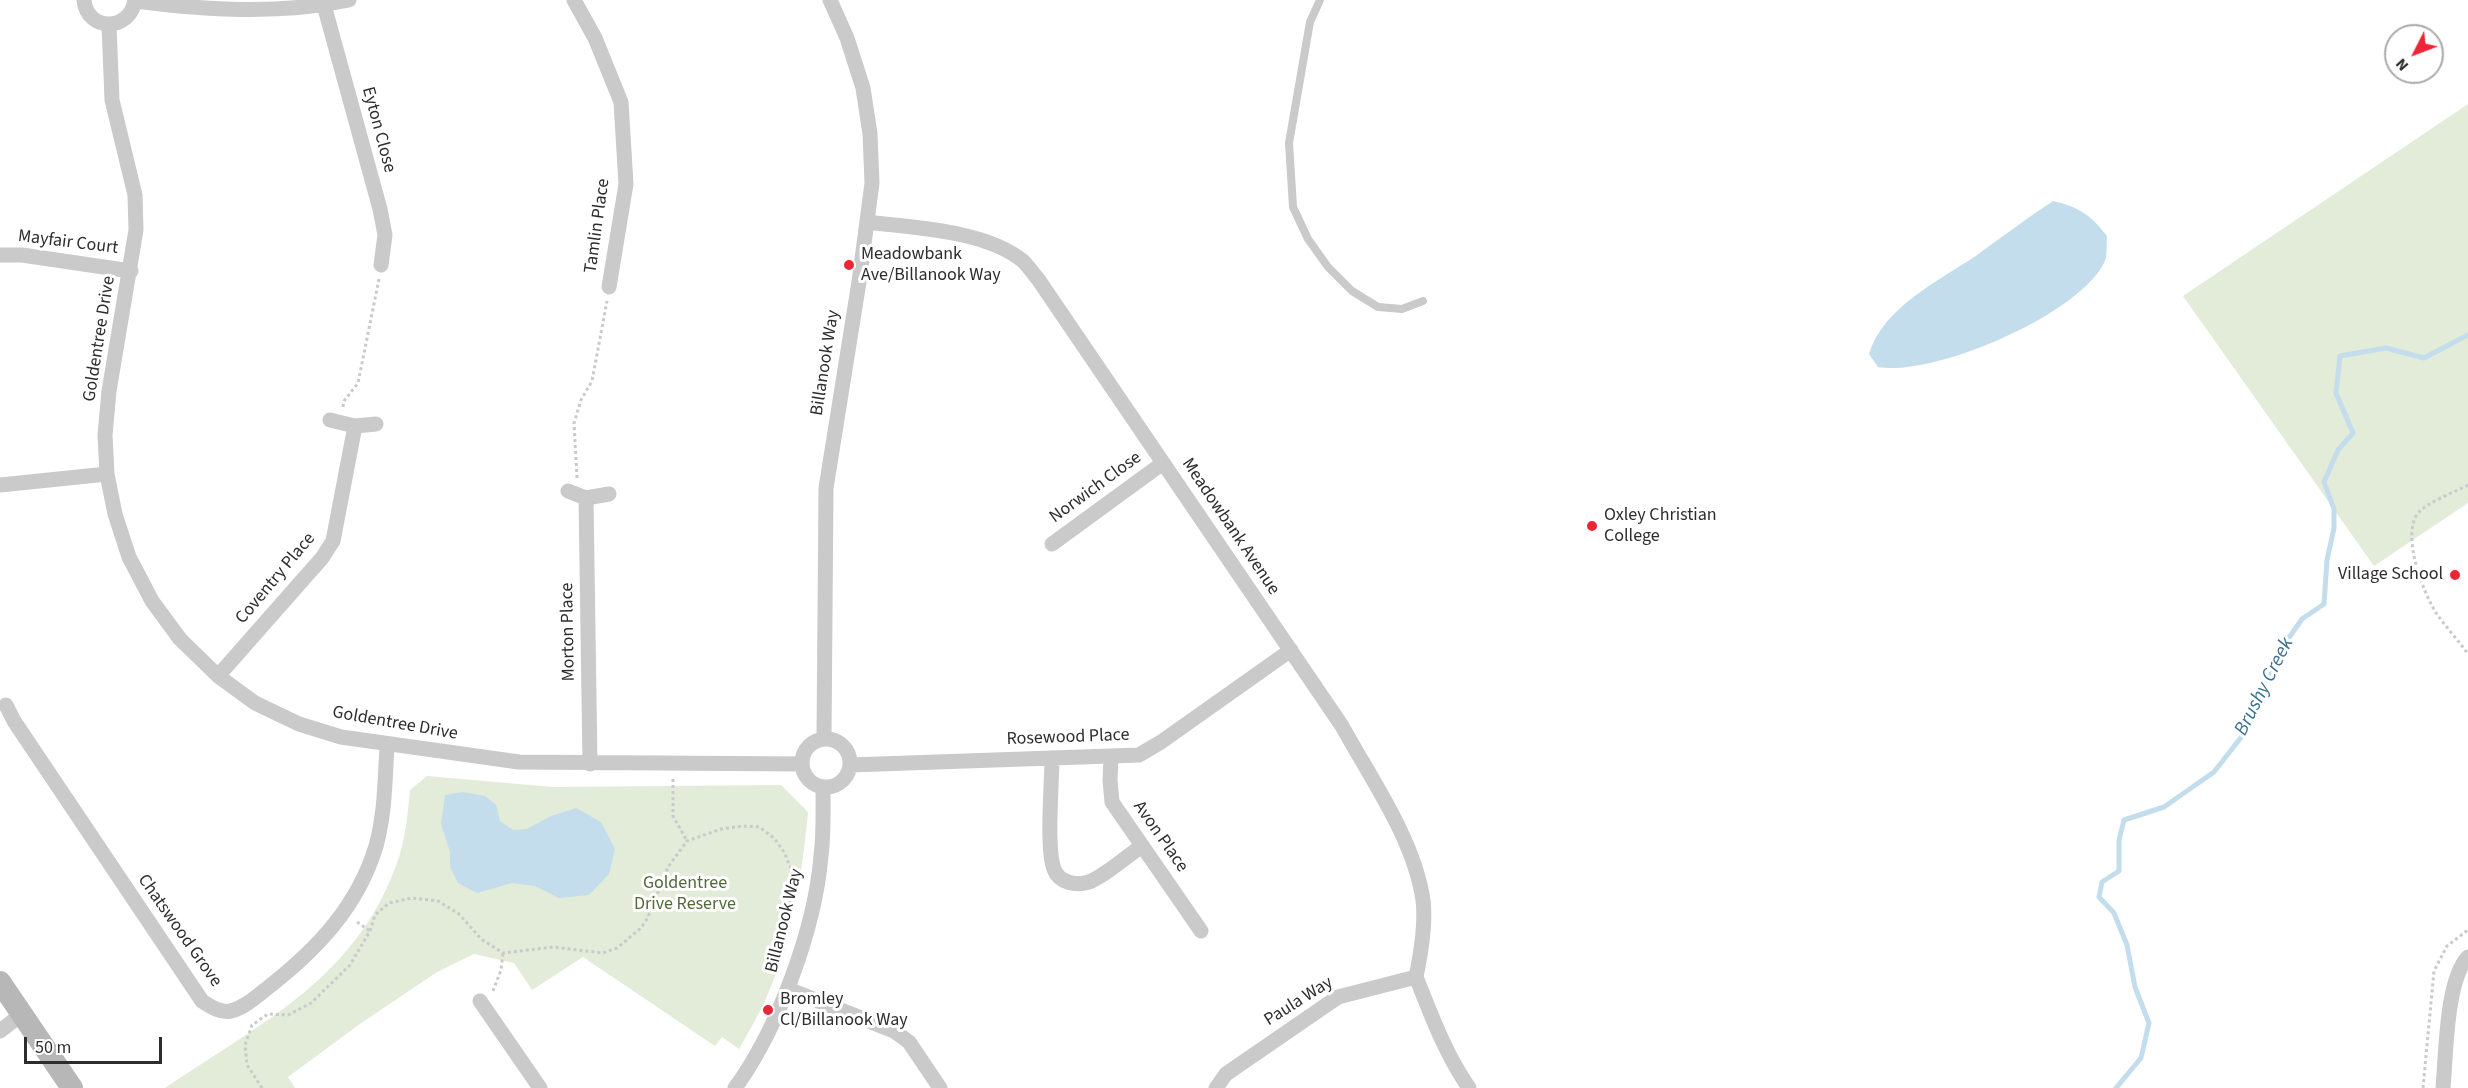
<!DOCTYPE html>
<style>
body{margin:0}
#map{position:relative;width:2468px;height:1088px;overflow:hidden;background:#fff;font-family:"Source Sans 3",sans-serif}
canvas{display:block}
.north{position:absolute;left:2384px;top:24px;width:60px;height:60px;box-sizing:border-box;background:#fff;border:2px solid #ababab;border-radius:50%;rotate:228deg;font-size:16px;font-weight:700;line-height:24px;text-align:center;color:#2d2d2d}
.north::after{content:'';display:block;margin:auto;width:21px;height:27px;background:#ed2637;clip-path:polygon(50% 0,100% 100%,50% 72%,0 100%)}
.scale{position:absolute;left:24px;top:1037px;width:138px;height:27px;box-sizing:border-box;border:3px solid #2d2d2d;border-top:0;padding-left:8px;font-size:18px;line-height:21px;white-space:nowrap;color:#2d2d2d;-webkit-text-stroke:4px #fff;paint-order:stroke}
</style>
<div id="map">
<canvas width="2468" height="1088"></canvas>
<div class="north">N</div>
<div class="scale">50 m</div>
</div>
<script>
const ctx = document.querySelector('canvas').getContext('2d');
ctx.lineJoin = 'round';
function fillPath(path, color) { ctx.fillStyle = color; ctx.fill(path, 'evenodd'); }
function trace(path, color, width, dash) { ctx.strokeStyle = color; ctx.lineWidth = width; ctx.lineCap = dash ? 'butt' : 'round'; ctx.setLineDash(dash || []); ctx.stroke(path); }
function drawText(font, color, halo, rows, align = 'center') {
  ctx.font = font + ' "Source Sans 3",sans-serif'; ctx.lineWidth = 6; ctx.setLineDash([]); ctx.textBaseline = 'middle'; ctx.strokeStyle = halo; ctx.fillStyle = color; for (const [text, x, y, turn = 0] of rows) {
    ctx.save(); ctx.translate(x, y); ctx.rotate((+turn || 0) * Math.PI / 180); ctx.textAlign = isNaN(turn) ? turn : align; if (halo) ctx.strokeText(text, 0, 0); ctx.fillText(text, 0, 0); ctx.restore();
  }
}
const green = new Path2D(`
 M2468,104V503L2374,566L2183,296Z
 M427,776L553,787L781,785L808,812C802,877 791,945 763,1005C756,1020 747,1034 739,1049L722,1037L715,1046L583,957L532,990L514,963L474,954L437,972L357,1026L288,1077L295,1088H165C264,1021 361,976 400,854C406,833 408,812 410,790Z`);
const water = new Path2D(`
 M2053,201C2079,207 2091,215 2107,236C2106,244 2108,256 2104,263C2078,315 1934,377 1878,367L1869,354C1883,307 1939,281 1977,255C2002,237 2027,218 2053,201Z
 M463,792L485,796L496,805L500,821L513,830L527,829L551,816L576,808L601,822L615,849L609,874L589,895L559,898L535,886L512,883L477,893L458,883L450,867V852L441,824L445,795Z`);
const stream = new Path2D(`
 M2116,1088L2141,1058L2149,1023L2135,987L2127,945L2114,913L2099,897L2102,882L2119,871V840L2124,820L2164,807L2214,772L2246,731L2263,698V684L2270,676L2286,642L2302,619L2324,604L2327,560L2334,528V509L2324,482L2338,450L2353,433L2336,393L2340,356L2386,348L2424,358L2468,335`);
const path = new Path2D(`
 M343,407L344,401L358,383L379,279
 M577,478L574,423L581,400L592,381L607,301
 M2468,485C2455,492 2428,502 2419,512C2400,533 2423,592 2436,613C2446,627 2458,640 2468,654
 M673,779V816L687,841
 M357,922L370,931
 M493,991L501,970L503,953
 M262,1088L247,1065L245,1045L252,1025L268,1014L288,1015L311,1003L350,965L370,931L375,915L389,903L412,898L438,901L459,914L481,939L503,953L553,947L603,953L617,948L641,928L648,917L668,867L687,841L721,829L743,826L759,827L774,838L784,852L793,873L792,898L779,934L778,946L785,950
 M2423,1088L2434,971L2447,946L2468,930`);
const service = new Path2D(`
 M1320,0L1310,22L1289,143L1293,207L1308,239L1328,267L1352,291L1378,307L1402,309L1423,301`);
const minor = new Path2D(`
 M84,0C87,32 130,32 135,0
 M574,0L595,38L621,102L626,184L609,287
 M135,1C205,10 279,15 349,0
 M324,5L380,209L385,235L381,265
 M109,25L112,100L135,195L136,230L109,391L105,435L107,474L115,514L129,557L152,601L180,639L218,676L255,703L299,724L341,737L519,762L802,764
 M867,222C914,228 985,230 1023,261C1028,266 1033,273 1038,279L1342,726C1371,779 1414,839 1423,900C1426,925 1421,953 1416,977
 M0,255H22L131,271
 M330,420L355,426L376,424
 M0,485L107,474
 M568,491L586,498L609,494
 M586,498L590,764
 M1052,544L1163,463
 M218,676L322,558L333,541L355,426
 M6,705L14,721L202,1001C211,1007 220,1013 231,1011C246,1007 258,995 270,986C318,948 358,906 376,846C385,814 385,779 387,746
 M824,739L826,488L859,282L872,183L870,134L863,88L847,38L830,0
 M802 763a24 24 0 1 1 48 0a24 24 0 1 1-48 0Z
 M1052,758C1052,783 1046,848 1054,869C1059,883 1076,886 1089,882C1105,876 1127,856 1142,846
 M1111,758L1110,780L1112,802L1201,931
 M850,765L1139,755L1161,742L1291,650
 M1416,977C1432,1017 1445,1053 1469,1088
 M788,989L894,1031L909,1042L940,1088
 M480,1001L540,1088
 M0,1031L22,1014
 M735,1088C778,1029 815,929 821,856C824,833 823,810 823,787
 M1216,1088L1226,1074L1338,997L1416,977
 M2443,1088C2446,1056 2446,979 2468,957`);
const secondary = new Path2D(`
 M0,982L72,1088`);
const markers = [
 [849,265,6,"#ed2637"],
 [1592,526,6,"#ed2637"],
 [2455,575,6,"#ed2637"],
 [768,1010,6,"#ed2637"]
];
const streetNames = [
 ["Eyton Close",378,130,75],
 ["Tamlin Place",598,226,-82],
 ["Mayfair Court",68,243,7],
 ["Goldentree Drive",100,339,-81],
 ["Billanook Way",826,363,-81],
 ["Norwich Close",1096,488,-36],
 ["Meadowbank Avenue",1230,527,56],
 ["Coventry Place",276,579,-50],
 ["Morton Place",569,632,-91],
 ["Goldentree Drive",395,724,10],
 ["Rosewood Place",1068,738,-2],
 ["Avon Place",1160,837,55],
 ["Billanook Way",785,921,-76],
 ["Chatswood Grove",179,931,55],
 ["Paula Way",1299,1002,-32]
];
const poiNames = [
 ["Meadowbank",861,255],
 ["Ave/Billanook Way",861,276],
 ["Oxley Christian",1604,516],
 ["College",1604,537],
 ["Village School",2443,575,"right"],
 ["Bromley",780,1000],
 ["Cl/Billanook Way",780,1021]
];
const parkNames = [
 ["Goldentree",685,884],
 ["Drive Reserve",685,905]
];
const waterNames = [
 ["Brushy Creek",2265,687,-63]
];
fillPath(green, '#e3ebd9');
fillPath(water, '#c4ddec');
trace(stream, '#c4ddec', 5);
trace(path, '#cacaca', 3, [3, 3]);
trace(service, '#cacaca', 8);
trace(minor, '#cacaca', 15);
trace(secondary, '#b7b7b7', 22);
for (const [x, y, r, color] of markers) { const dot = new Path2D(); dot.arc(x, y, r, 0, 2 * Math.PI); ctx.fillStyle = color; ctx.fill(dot); trace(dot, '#fff', 2); }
drawText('18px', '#2d2d2d', '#fff', streetNames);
drawText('18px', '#2d2d2d', '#fff', poiNames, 'left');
drawText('18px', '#506a39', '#fff', parkNames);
drawText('italic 20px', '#387092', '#fff', waterNames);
</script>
